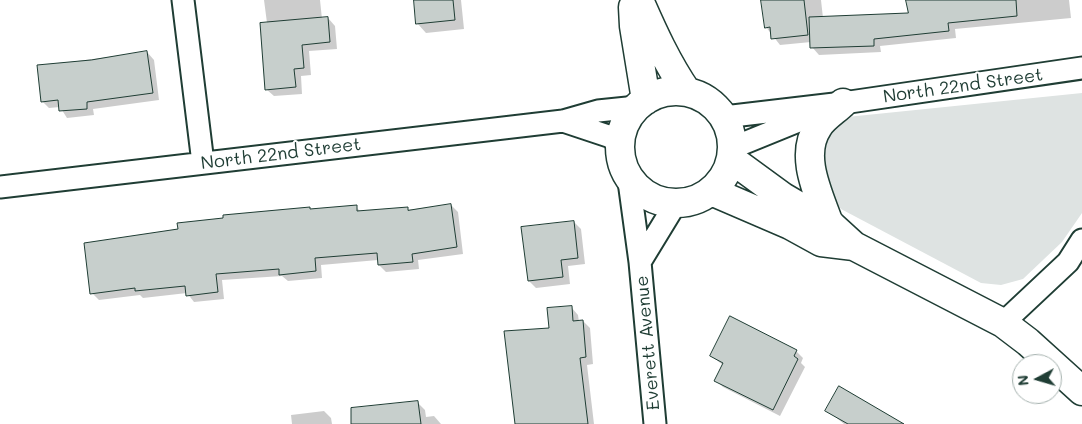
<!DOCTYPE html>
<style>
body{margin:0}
#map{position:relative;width:1082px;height:424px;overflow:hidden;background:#fff;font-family:Mali,sans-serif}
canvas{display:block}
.north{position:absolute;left:1012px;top:354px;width:50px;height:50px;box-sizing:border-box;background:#fff;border:1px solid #a5b1ae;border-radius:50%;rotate:264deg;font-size:14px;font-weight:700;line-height:20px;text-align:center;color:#1f3d34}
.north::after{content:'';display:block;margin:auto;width:18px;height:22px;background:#1f3d34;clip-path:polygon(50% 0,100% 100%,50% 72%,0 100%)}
</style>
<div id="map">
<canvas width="1082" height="424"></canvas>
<div class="north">N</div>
</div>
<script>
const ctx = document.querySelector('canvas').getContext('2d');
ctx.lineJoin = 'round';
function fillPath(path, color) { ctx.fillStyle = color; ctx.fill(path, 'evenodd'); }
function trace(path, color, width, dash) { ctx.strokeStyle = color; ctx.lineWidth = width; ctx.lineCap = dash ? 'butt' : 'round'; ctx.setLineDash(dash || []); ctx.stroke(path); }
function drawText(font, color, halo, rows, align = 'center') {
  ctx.font = font + ' Mali,sans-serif'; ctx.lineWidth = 4; ctx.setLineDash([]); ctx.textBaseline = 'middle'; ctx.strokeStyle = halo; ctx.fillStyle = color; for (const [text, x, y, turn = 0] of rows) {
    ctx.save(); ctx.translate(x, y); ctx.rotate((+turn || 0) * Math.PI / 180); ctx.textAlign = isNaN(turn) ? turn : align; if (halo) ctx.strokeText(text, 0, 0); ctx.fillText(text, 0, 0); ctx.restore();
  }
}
const green = new Path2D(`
 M1082,93V213L1062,242L1023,279L1001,285L981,283L841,209L830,197L823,155L828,136L840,121L847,117Z`);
const shadow = new Path2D(`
 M264,0H320L322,19L328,18L335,26L337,49L309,51L311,75L301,76L302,94L274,96L266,89L267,23Z
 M415,0H461L464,29L426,33L417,23Z
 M763,0H821L823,18L909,14L908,0H1069L1071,18L955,29L956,38L880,46L881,52L819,55L812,47L811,42L780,45L766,27Z
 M147,52L154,60L159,100L93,109L94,115L67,118L60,107L49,108L42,101L39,66Z
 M451,205L458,212L463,254L418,260L419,269L386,272L379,265L378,260L321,265L322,278L288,281L282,276L222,280L224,299L194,302L187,293L143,298L140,295L99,300L92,293L309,208L312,211L356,207L361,212L407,208L410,211Z
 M574,222L581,229L585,264L568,266L570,284L536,288L529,281Z
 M571,307L578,315L579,322L583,321L590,328L593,364L587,365L594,424H516L550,329Z
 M796,351L803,358L801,363L805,367L780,416L723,387L716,380L723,365L711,356Z
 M418,403L425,410L426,417L434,416L441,424H389Z
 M827,410L902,424H844Z
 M324,411L331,418L332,424H292L291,415Z`);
const building = new Path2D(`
 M414,0H453L455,20L416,24Z
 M761,0H804L808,35L771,39L770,27L765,28Z
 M906,0H1016L1017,16L948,23L949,31L874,39V46L810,48L809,17L908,13Z
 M328,17L330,42L302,45L304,68L294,69L296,87L265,90L260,23Z
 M147,51L153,93L87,102V109L59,111L58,100L41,102L37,65L91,60Z
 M451,204L457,247L412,254L413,262L378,265L377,253L315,258L316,271L279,275V269L216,274L218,292L186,296L185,286L135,291V288L90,294L84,243L178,229L177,223L223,218V215L310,207V209L357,205V211L408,207V210Z
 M574,221L578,258L561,260L563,277L528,281L521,227Z
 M572,306L573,321L583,320L586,357L580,358L588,424H515L504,331L549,328L547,308Z
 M730,316L797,350L794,356L798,359L773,410L714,381L723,363L710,356Z
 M839,386L904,424H848L825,411Z
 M418,401L421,424H351V408Z`);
const street = new Path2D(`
 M183,0L203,163
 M724,117L843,103L1082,68
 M563,121L611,137L621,147
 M732,148L818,113
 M628,174L640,262L655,424
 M0,187L563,121L598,111L637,107
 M640,262L676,203
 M1003,323L1068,262L1082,240`);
const secondary = new Path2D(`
 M639,0C653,32 667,63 687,92
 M633,7L634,26L646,100
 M620 147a56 56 0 1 1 112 0a56 56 0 1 1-112 0Z
 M731,159L783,197L831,225L854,246L1003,323L1028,342L1082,391
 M711,191L790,225L821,242L854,246
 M831,225L828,221C818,193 799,155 818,127C823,118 836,110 843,103`);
const streetNames = [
 ["North 22nd Street",963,86,-8],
 ["North 22nd Street",281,154,-7],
 ["Everett Avenue",648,343,-95]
];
fillPath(green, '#dee3e2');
fillPath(shadow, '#0003');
fillPath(building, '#c7cfcc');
trace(building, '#1f3d34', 1);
trace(street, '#1f3d34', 25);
trace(secondary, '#1f3d34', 31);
trace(street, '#fff', 21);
trace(secondary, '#fff', 28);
drawText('18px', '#1f3d34', '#fff', streetNames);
</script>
